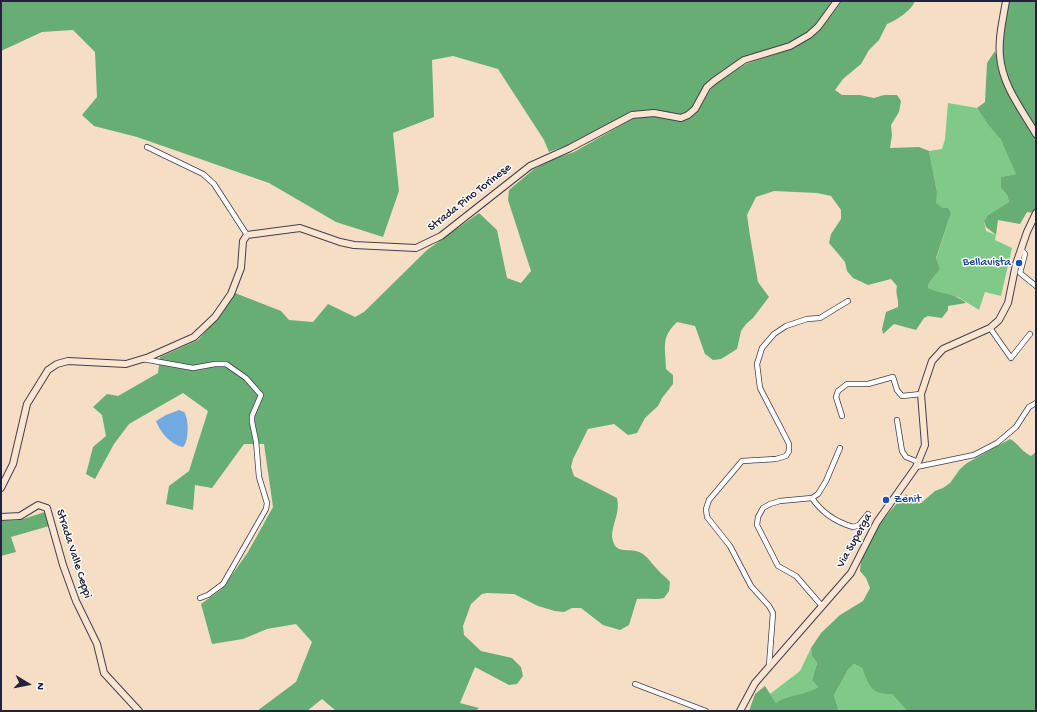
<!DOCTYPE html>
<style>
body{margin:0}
#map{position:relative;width:1037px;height:712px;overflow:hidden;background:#f5dec4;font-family:"Gochi Hand",sans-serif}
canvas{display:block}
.frame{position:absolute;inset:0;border:2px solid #22223b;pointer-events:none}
.north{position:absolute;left:8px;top:664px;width:40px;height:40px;-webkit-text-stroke:3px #fff;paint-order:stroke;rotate:100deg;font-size:11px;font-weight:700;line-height:16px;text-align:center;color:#22223b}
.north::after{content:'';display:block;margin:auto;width:14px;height:18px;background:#22223b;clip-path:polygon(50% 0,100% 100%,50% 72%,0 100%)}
</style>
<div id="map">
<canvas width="1037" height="712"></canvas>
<div class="frame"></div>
<div class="north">N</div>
</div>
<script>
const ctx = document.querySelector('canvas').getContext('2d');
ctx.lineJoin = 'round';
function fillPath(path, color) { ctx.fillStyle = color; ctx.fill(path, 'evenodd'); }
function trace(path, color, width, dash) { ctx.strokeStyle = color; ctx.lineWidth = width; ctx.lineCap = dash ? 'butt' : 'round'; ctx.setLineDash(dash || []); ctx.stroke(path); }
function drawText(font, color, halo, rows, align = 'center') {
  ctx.font = font + ' "Gochi Hand",sans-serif'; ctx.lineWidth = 3; ctx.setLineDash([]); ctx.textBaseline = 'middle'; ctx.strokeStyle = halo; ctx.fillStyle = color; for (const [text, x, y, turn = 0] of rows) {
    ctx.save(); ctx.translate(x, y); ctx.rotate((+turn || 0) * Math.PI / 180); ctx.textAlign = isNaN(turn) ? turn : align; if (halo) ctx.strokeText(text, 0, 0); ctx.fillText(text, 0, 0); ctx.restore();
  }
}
const green = new Path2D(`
 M948,103L977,108L988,125L1001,140L1015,169L1016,174L1002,177L1001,188L1007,195L1009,202L988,215L984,221L986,231L996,235L995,240L1012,248L1001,296L985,292L979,310L958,297L935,292L928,288L929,283L940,269L936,259L951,213L935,203L937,192L929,151L942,149L945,139Z
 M811,648L812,656L817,663L812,680L818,687L809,693L776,703L770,694L800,671Z
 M854,664L862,668C869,683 873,695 892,694L907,711H839L834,695L848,670Z`);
const forest = new Path2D(`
 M1,1H832L816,25L807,32L789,43L743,58L712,78L704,86L693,107L686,112L680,114L654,110L631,112L568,145L549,152L544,140L498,69L453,56L432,60L434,117L393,133L399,191L383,237L336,222L269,183L137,137L94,126L82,115L97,97L95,52L73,30L42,32L1,51Z
 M842,1H915C911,11 897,20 887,24L879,40L869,50L861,64L843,79L835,90L842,95H860L874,98L884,95H897L901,101L899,112L891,125L892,135L890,148L919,147L929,151L937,192L936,203L943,208H948L951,213L936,258L940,269L929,283L928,288C942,295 953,292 966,303L948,306V310L942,318L928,316L924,318L916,330L894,324L883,334L882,329L886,312L898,307C899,299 895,294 897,286L891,279L868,285L853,278L847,271L845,262L829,243L831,234L841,219V210L831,196L817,193L774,191L756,197L747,215L750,236L758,282L769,297L753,318L746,324L741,331L737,349L721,359L713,360L705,354L695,326L677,322C660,338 666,348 666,369L673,375V384L662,398L658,406L645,418L637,433L628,435L614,424L588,429L573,459L571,467L574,476L617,498C621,515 609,528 613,541C616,553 627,549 636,551C647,554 650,562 657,569C661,574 666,577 670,582L669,591L664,598C655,600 647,598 637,599L629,625L620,630L603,625L581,608H572L564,612L555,611L538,606L514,594L487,593L482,594L471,604L463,626L464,635L481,651L512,658L521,667L523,676L517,684L509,685L475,667L460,703L479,708L476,711H336L322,699L307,711H257L296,682L312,642L296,624L267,629L243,639L212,644L201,604L222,589L248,552L273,507L264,444H244L212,488L195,485L193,510L166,504L169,486L189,471L208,411L183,393L129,424L114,444L95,479L86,474L93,447L106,436L102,415L93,407L107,394L118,396L158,373L160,357L198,340L223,312L235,293L281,311L289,320L313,322L328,304L355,317L364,312L427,250L479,213L497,230L507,278L521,283L531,271L508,200L509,190L534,169L556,158L574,152L634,118L653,116L682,121L690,118L698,111L710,90L716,83L746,64L791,49L811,38L821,29Z
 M1008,1H1036V130L1009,83L999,53Z
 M995,51L1006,85L1036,137V206L1034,213L1027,212L1020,224L998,220L996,235L986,227L984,221L988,215L1009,202L1007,195L1001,188V177L1016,174L1001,140L988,125L977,108L985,102L987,63Z
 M1010,439C1019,444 1022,452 1031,456L1036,452V711H907L892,694C871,695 869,685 862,668L854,664L848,670L834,695L839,711H749L755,694L765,686L776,703C789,694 805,696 818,687L812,680L817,663L812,656L811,648L821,633L840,615L863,601L870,588L866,578L860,571C861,544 887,513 906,494L912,501L921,503L935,491L943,488L950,483L960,469L967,463Z
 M45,512L49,526L11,537L16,552L1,556V521L20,520Z`);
const water = new Path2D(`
 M179,410L184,412C189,418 189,442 183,447C171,445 160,432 156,421L166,415Z`);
const street = new Path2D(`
 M147,147L203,174L214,184L247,235
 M1021,249L1025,254L1020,273L1036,286
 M990,328L1011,358L1030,334
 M143,359L193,368L215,364H226L246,378L261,395L252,416V422L256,441L259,477L267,503L266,509L223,584L208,595L200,598
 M842,416L836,397L838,391L847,384H868L893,377L897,390L902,396L921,394
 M897,420L902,451L906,457L918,462
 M916,467L974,455L997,443L1016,427L1029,407L1036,403
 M812,498C822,513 836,522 853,527L859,525L868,514
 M822,606L796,576L778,566L757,525L758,517L763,508L770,504L780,501L812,498L818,494L826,481L840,448
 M769,666L773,613L769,606L751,586L730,546L707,517L706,509L709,500L742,461L776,459L786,456L789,451V444L785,436L760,388L757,364L762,348L774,334L786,326L807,319L820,318L848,301
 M635,684L706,711`);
const secondary = new Path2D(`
 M1006,1C1003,19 998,38 1000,56C1002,85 1022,110 1036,134
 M1,488L13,464L27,404L48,370L57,364L68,361L126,364L149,357L194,337L215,317L231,294L241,268L243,241L247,235L300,228L340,242L354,245L416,248L441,236L530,166L570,148L632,115L654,113L681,118L688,115L695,109L707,87L714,81L744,60L790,46L809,35L818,27L837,1
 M1,517L20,516L38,505L47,508L63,565L76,601L97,644L104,673L139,711
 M740,711L755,683L851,573L877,522L916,467L925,445L921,394L932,361L943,349L990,328L999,320L1008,303L1016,264L1027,232L1036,213`);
const markers = [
 [1019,263,4,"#1a4fb4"],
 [886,500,4,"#1a4fb4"]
];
const streetNames = [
 ["Strada Pino Torinese",470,198,-38],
 ["Via Superga",855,541,-61],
 ["Strada Valle Ceppi",73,554,72]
];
const transitNames = [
 ["Bellavista",1011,263],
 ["Zenit",894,500,"left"]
];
fillPath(green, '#7fca88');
fillPath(forest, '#67ae74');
fillPath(water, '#70aae1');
trace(street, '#423e50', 6);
trace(secondary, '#423e50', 8);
trace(street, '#fff', 4.5);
trace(secondary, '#fce5d0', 6);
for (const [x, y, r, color] of markers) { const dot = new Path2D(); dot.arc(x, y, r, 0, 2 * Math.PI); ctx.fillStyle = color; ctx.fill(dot); trace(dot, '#fff', 1.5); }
drawText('12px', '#22223b', '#fff', streetNames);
drawText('12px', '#164399', '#fff', transitNames, 'right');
</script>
